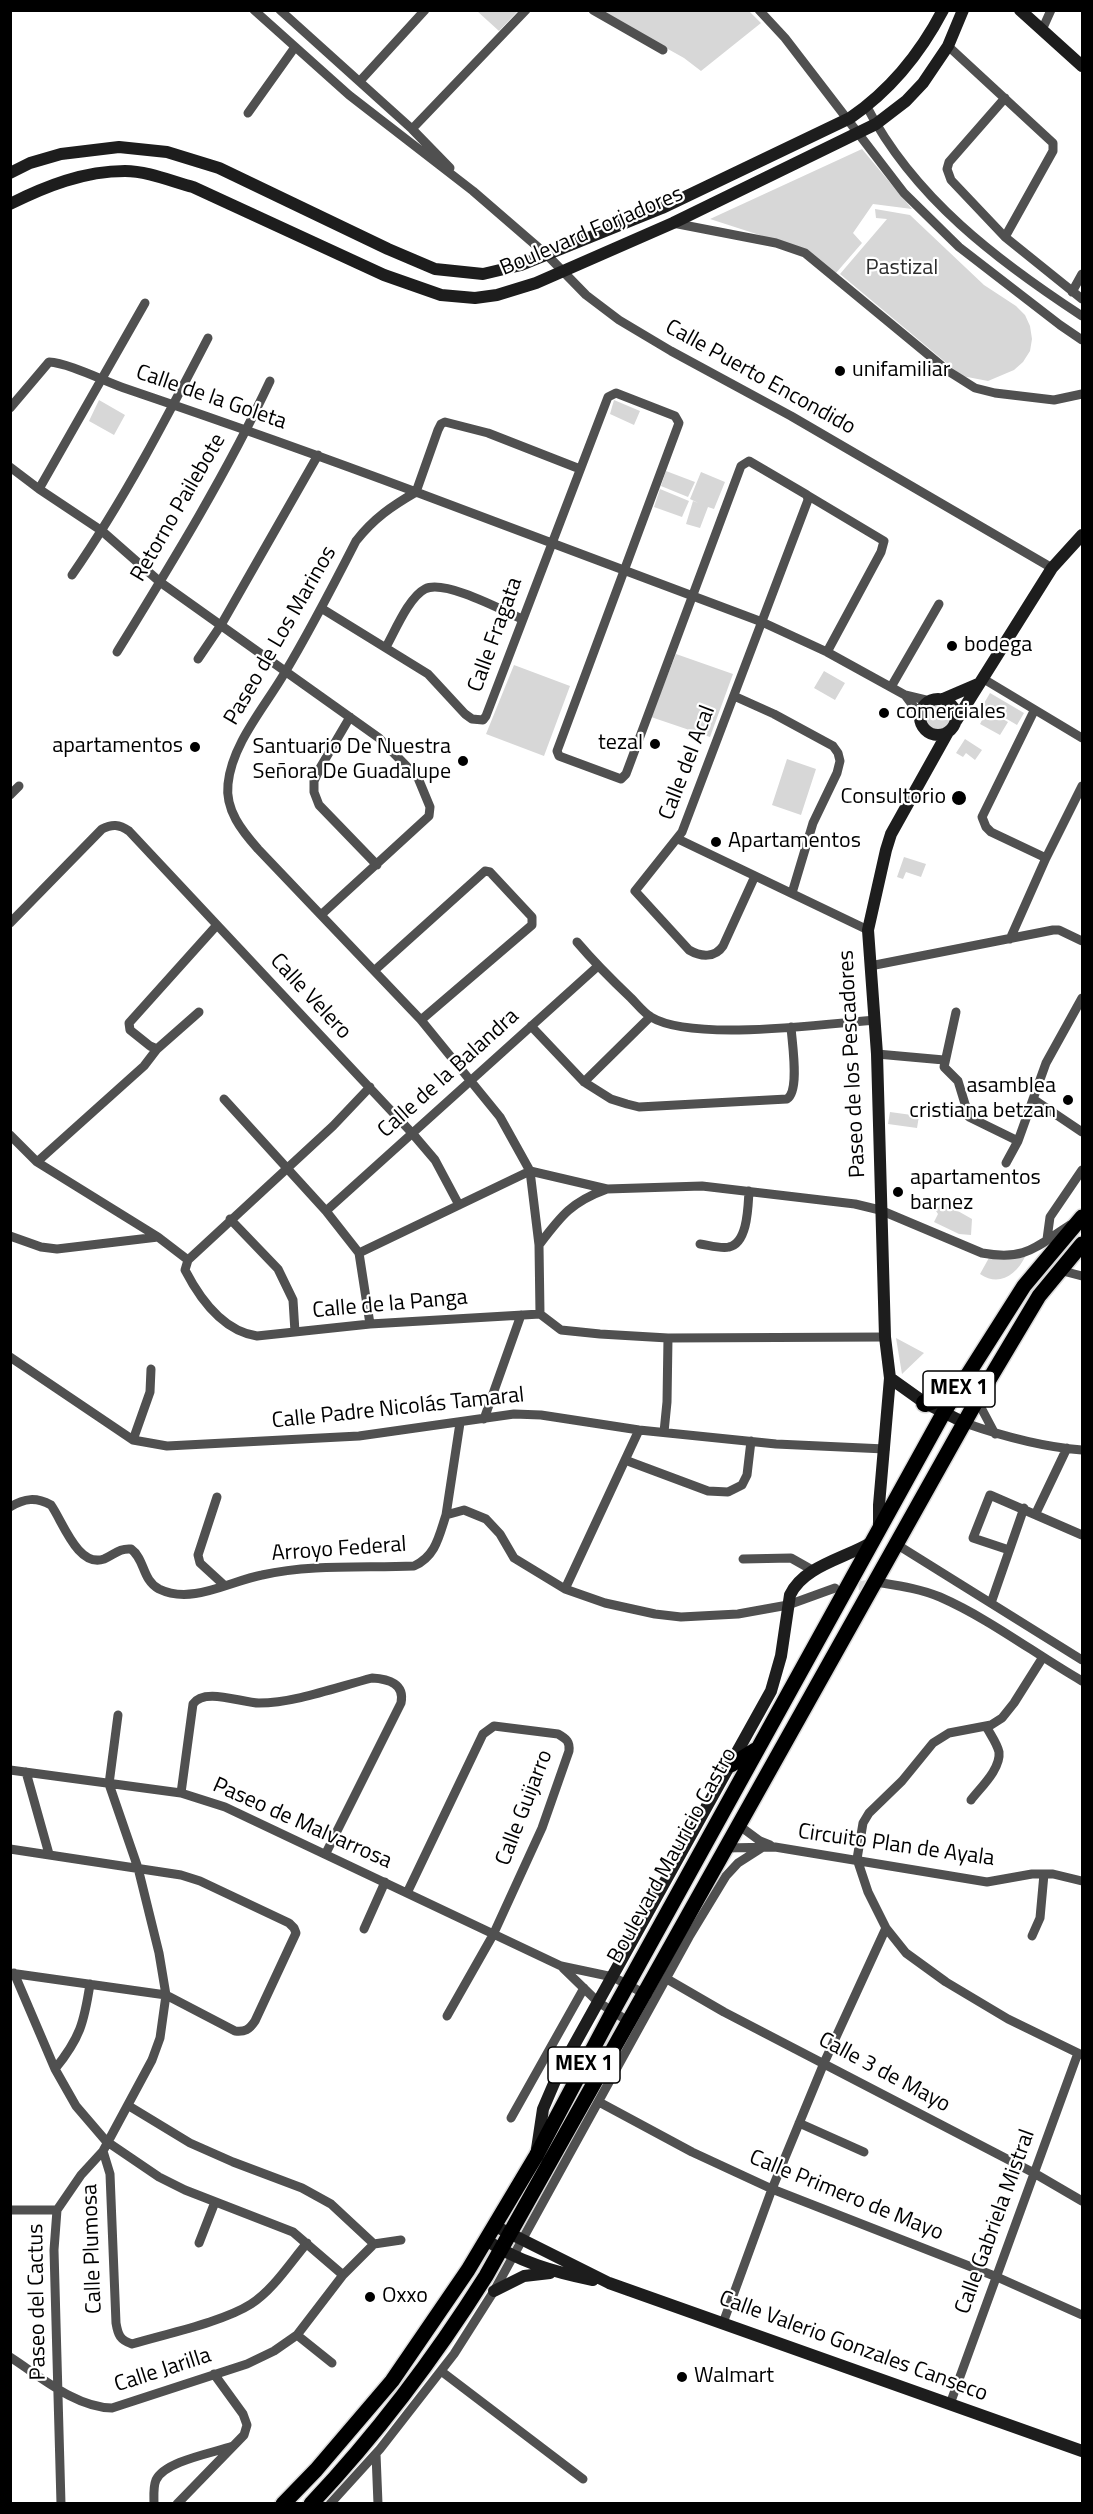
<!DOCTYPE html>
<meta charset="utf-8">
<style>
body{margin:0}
#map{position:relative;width:1093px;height:2514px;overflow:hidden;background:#fff;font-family:"Titillium Web",sans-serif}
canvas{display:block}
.frame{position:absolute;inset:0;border:12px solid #000;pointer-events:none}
</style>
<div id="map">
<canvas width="1093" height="2514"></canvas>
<div class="frame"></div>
</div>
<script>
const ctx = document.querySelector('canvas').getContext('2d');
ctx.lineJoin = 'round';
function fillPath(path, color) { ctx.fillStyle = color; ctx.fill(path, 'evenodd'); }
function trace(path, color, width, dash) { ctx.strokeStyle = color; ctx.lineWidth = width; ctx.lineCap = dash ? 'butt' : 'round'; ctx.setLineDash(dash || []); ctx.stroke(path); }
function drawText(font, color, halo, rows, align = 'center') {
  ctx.font = font + ' "Titillium Web",sans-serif'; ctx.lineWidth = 4.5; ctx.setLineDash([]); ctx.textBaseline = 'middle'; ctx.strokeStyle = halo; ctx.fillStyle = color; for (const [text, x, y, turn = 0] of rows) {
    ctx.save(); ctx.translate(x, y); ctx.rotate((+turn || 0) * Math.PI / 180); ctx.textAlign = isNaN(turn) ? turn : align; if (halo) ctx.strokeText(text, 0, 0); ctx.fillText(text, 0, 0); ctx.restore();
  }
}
const green = new Path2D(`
 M477,11H518L499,31Z
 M600,11H749L761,23L701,71L684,58Z
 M862,149L912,209L873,204L853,233L862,243L836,273L775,240L710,219Z
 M875,209L910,215L984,285L1016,306L1025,315L1030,326L1032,339L1030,351L1023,362L1014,370L988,381L962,376L840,274L887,219L876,218Z
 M99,400L125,415L114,435L89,421Z
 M614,400L640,411L634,425L610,414Z
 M666,471L695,482L688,497L661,486Z
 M701,472L725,482L714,509L708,507L700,528L686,524L693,501L698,503L690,499Z
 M660,489L689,501L682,517L654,507Z
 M676,654L733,674L710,737L651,717Z
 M514,665L570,686L544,756L486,734Z
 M824,671L845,683L835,700L814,688Z
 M990,693L1024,713L1017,725L983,705Z
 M923 717a15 15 0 1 1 30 0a15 15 0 1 1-30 0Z
 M987,710L1008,722L1000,735L980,724Z
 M965,739L982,750L975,760L966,753L963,757L956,753Z
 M787,759L816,769L801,815L772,805Z
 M904,857L926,864L921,877L906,872L903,879L897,877Z
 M890,1112L919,1116L917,1128L888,1124Z
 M942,1202L972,1219L971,1235L959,1234L934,1222L938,1214L936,1211Z
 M990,1256H1024L1025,1257C1016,1275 999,1287 980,1274Z
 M896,1338L924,1353L902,1374Z`);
const streetTunnel = new Path2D(`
 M845,1587L876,1584`);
const street = new Path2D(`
 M254,10L349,95L473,191L547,255L586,295L619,320L671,351L791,416L1052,568
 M280,10L412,129L450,168
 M593,10L663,50
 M759,10L785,38L904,193L959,247L1060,325L1082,340
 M1042,30L1051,10
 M948,46L1053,143V151L1005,237L1082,299
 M360,81L425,10
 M1005,98L949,162L947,169L951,180L1005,237
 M867,107C914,198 998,261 1082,316
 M248,113L295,47
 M412,129L526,10
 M673,223L776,243L805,253L948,371L975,388L995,393L1054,400L1082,394
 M1072,292L1082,274
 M10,408L49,362C69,363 106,382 127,389C224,422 320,456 416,492L438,430L441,424L445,422L488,433L580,469
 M10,467L39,489L102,531L160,582L379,738L418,778L430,807L429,816L322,914
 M39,489L145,303
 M807,495L884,541L881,552L827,652
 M72,575C124,500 166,419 208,338
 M321,608L428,674L465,714L472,719L483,720L486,716L608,397L616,393L675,416L679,423L557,751L559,756L621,779L626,774L741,466L749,461L807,495L808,500L682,832L635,891L689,950C701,957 715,958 723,946L755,876
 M386,647C395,631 409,597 425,589C444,579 502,610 522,619
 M117,652C171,564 226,475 270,381
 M198,659L221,625L318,455
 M982,678L1082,738
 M891,687L939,604
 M905,695L920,715
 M734,696L774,714L833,746L838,753L840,761L837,773L813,823L792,893
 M1034,711L982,817L986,827L991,832L1046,858
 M350,717L320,768L314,781V792L319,805L377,865
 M10,795L19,786
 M678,839L868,930
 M10,923L102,829C112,824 119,824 129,831L412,1133L435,1160L459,1205
 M1010,939L1046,858L1082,786
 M577,942C594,962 612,980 631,998C637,1004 644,1013 651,1017C692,1042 824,1024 875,1020
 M870,966L1053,930H1059L1082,941
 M375,970L485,871L490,872L532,917V925L421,1020
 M199,1012L157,1049L150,1046L130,1030L129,1023L217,925
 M956,1012L944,1067L958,1081L969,1117L1018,1141
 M531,1026L584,1082L611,1099L627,1104L639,1107L787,1099C800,1091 792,1043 791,1027
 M877,1054L944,1060
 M584,1082L650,1017
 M370,1087L333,1126L188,1260L185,1270C200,1299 223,1331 257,1336L370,1324L540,1314L561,1330L600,1334L668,1338L885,1337
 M224,1099L326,1211L359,1253L370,1324
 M1033,1099L1082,1132
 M10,1135L37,1162L158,1237
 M37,1162L144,1066L157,1049
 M1006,1163L1018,1141L1046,1063L1082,998
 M530,1171L607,1189L702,1186L855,1204L880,1210L982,1253C1026,1261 1035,1247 1070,1225
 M326,1211L598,966
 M230,1219L278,1269L293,1300L295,1332
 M10,1236L41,1247L57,1249L158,1237L188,1260
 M1047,1239L1050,1217L1082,1170
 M700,1244C708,1245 721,1249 729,1247C748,1243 748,1206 749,1191
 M539,1245C561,1216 571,1202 607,1189
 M359,1253L530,1171
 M1059,1270L1082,1276
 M540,1314L539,1245L530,1171L500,1117L421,1020L258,849C242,831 225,810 228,784C232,744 264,708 284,674C310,631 333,586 356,541C374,518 392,506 416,492L762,622L827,652L905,695L930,701
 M10,1357L133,1440L167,1446L359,1436L514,1414L541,1415L639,1430L776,1444L885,1449
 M977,1400L995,1434
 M484,1419L521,1315
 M965,1423C1002,1436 1043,1447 1082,1450
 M664,1432L667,1402L668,1338
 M133,1440L150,1392L151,1369
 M625,1460L708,1491L728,1492L742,1485L747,1475L751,1441
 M217,1497L198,1555L200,1563L224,1585
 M10,1507C25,1498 36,1497 51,1505C63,1522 78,1568 104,1559C114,1555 119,1548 131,1549C145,1559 142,1580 159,1589C192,1605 230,1581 262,1575C311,1564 364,1568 414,1566C436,1556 439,1536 446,1515L464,1510L486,1519L500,1534L514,1558L565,1589L605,1603L655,1614L681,1617L738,1614L788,1605L835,1588
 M1036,1513L1067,1448
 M446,1515L460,1423
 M896,1544L1082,1660
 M1009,1550L973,1538L990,1495L1082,1535
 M743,1559L791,1558L814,1571
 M882,1583C901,1586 921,1589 940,1597C990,1619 1035,1654 1082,1681
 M565,1589L639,1430
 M991,1603L1024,1508
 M1043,1657L1014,1703L1002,1718L991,1725L949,1733L933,1743L902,1781L869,1813L863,1823L857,1859L868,1892L886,1928L906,1953L946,1982L1008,2019L1082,2055
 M10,1770L181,1793L225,1807L561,1966L613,1977L647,1995
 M26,1772L49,1854
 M181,1793L193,1704C204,1687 242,1703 259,1703C294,1703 337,1687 372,1678C389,1679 405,1684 401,1703L326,1853
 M971,1800C980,1788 1001,1769 999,1752C997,1743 990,1734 986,1726
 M737,1824L760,1841L770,1845
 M725,1848L775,1847L987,1882L1032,1874H1053L1082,1881
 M10,1849L181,1875L200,1881L289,1923L294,1928L296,1933L255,2021C249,2030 245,2032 235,2031L166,1995L10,1973
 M407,1893L483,1734L494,1726L558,1734C567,1739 570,1742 569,1751L542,1828L493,1935L447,2016
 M364,1929L385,1882
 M1032,1936L1040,1918L1044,1874
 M563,1968L598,2002L631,2023
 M14,1973L55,2069L76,2106L106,2141L159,2177L185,2190L293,2232L343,2275
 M667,1979L724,2012L1034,2173L1082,2201
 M55,2069C80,2038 84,2023 90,1984
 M599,2102L692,2152L772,2189L997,2277L1082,2315
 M129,2106L190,2143L233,2162L302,2188L331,2204L374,2244L401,2240
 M511,2118L584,1988
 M799,2123L864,2152
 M103,2151L110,2174L116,2323C118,2335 120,2340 132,2344C165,2334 223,2322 251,2304C273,2290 290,2263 307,2243
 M10,2210H57
 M199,2243L215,2202
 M723,2323L772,2189L824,2063L886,1928
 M297,2335L332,2363
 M10,2357C41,2377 75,2407 112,2408L247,2364L274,2351L297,2335L343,2275L374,2244
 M441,2371L583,2479
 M950,2404L1078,2053
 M376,2454L378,2504
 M61,2504L54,2250L57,2210L81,2175L103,2151L152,2060L160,2038L166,1995L159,1953L138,1868L109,1784L118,1715
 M154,2504C154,2496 153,2487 156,2480C165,2461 213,2453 233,2446
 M177,2504L244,2435L247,2425L243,2414L214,2374
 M330,2504L380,2449L454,2354L494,2291L689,1937L726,1876L738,1863L763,1847`);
const secondary = new Path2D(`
 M1020,10L1082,66
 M10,173L30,163L61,154L119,147L167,152L219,168L388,249L435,269L483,274L521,265L662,208L850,118C891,90 920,54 943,10
 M10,204C46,186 84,171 125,171C147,171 171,181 193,187L384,275L441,295L475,298L497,295L536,283L673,223L876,124L906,101L923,83L948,46L963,10
 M943,699L978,684
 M920 717a18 18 0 1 1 36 0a18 18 0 1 1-36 0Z
 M956,721L1052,568L1082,535
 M890,1378L925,1403L965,1423
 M879,1529V1505L890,1378L885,1337L877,1054L868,930L886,850L891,834L948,732
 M537,2149L543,2109L558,2074L771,1691L781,1656L790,1595C803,1566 846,1558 872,1542
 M495,2226L609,2283L1082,2451
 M486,2240C519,2262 554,2272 593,2280
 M494,2291L524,2276L550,2273`);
const primary = new Path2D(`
 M731,1765L755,1750
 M283,2504L316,2470L392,2381L468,2270L536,2156L613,2011L944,1412L1024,1286L1082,1217
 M311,2504C377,2434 435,2357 486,2276L977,1400L1039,1296L1082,1244`);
const highway = new Path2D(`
 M925,1403L957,1392`);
const markers = [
 [840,371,6,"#000"],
 [952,646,6,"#000"],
 [884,713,6,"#000"],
 [655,744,6,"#000"],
 [195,747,6,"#000"],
 [463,761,6,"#000"],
 [959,798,8,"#000"],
 [716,842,6,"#000"],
 [1068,1100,6,"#000"],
 [898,1192,6,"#000"],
 [370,2297,6,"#000"],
 [682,2377,6,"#000"]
];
const shields = [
 [959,1389,72],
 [584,2065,72]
];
const shieldNames = [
 ["MEX 1",959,1389],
 ["MEX 1",584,2065]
];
const streetNames = [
 ["Boulevard Forjadores",592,232,-23],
 ["Calle Puerto Encondido",760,378,29],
 ["Calle de la Goleta",211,398,19],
 ["Retorno Pailebote",179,508,-60],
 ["Calle Fragata",496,635,-70],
 ["Paseo de Los Marinos",281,636,-60],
 ["Calle del Acal",688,763,-69],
 ["Calle Velero",310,997,47],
 ["Paseo de los Pescadores",853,1064,-93],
 ["Calle de la Balandra",449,1074,-42],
 ["Calle de la Panga",390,1305,-5],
 ["Calle Padre Nicolás Tamaral",398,1409,-6],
 ["Arroyo Federal",339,1550,-4],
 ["Calle Guijarro",525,1808,-69],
 ["Paseo de Malvarrosa",302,1824,24],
 ["Circuito Plan de Ayala",896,1846,8],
 ["Boulevard Mauricio Castro",673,1856,-61],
 ["Calle 3 de Mayo",884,2073,28],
 ["Calle Primero de Mayo",846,2196,22],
 ["Calle Gabriela Mistral",996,2222,-70],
 ["Calle Plumosa",93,2249,-92],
 ["Paseo del Cactus",38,2302,-91],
 ["Calle Valerio Gonzales Canseco",853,2347,20],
 ["Calle Jarilla",163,2371,-18]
];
const parkNames = [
 ["Pastizal",902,269]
];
const poiNames = [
 ["unifamiliar",852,371],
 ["bodega",964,646],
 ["comerciales",896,713],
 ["tezal",643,744,"right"],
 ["apartamentos",183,747,"right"],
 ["Santuario De Nuestra",451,748,"right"],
 ["Señora De Guadalupe",451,773,"right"],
 ["Consultorio",946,798,"right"],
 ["Apartamentos",728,842],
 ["asamblea",1056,1087,"right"],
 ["cristiana betzan",1056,1112,"right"],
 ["apartamentos",910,1179],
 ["barnez",910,1204],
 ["Oxxo",382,2297],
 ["Walmart",694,2377]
];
fillPath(green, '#d7d7d7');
trace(streetTunnel, '#d9d9d9', 9, [9, 4.5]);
trace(primary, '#dbdbdb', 18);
trace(highway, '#dbdbdb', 21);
trace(street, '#505050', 9);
trace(secondary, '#1d1d1d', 12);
trace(primary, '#000', 15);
trace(highway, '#000', 18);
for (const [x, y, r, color] of markers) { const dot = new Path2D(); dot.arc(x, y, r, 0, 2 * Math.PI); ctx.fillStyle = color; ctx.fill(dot); trace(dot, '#fff', 2); }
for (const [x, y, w] of shields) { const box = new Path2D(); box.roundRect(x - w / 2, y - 18, w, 36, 4.5); ctx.fillStyle = '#fff'; ctx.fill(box); trace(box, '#000', 1.5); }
drawText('bold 21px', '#000', null, shieldNames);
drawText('22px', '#000', '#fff', streetNames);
drawText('22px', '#2e2e2e', '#fff', parkNames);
drawText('22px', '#000', '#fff', poiNames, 'left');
</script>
